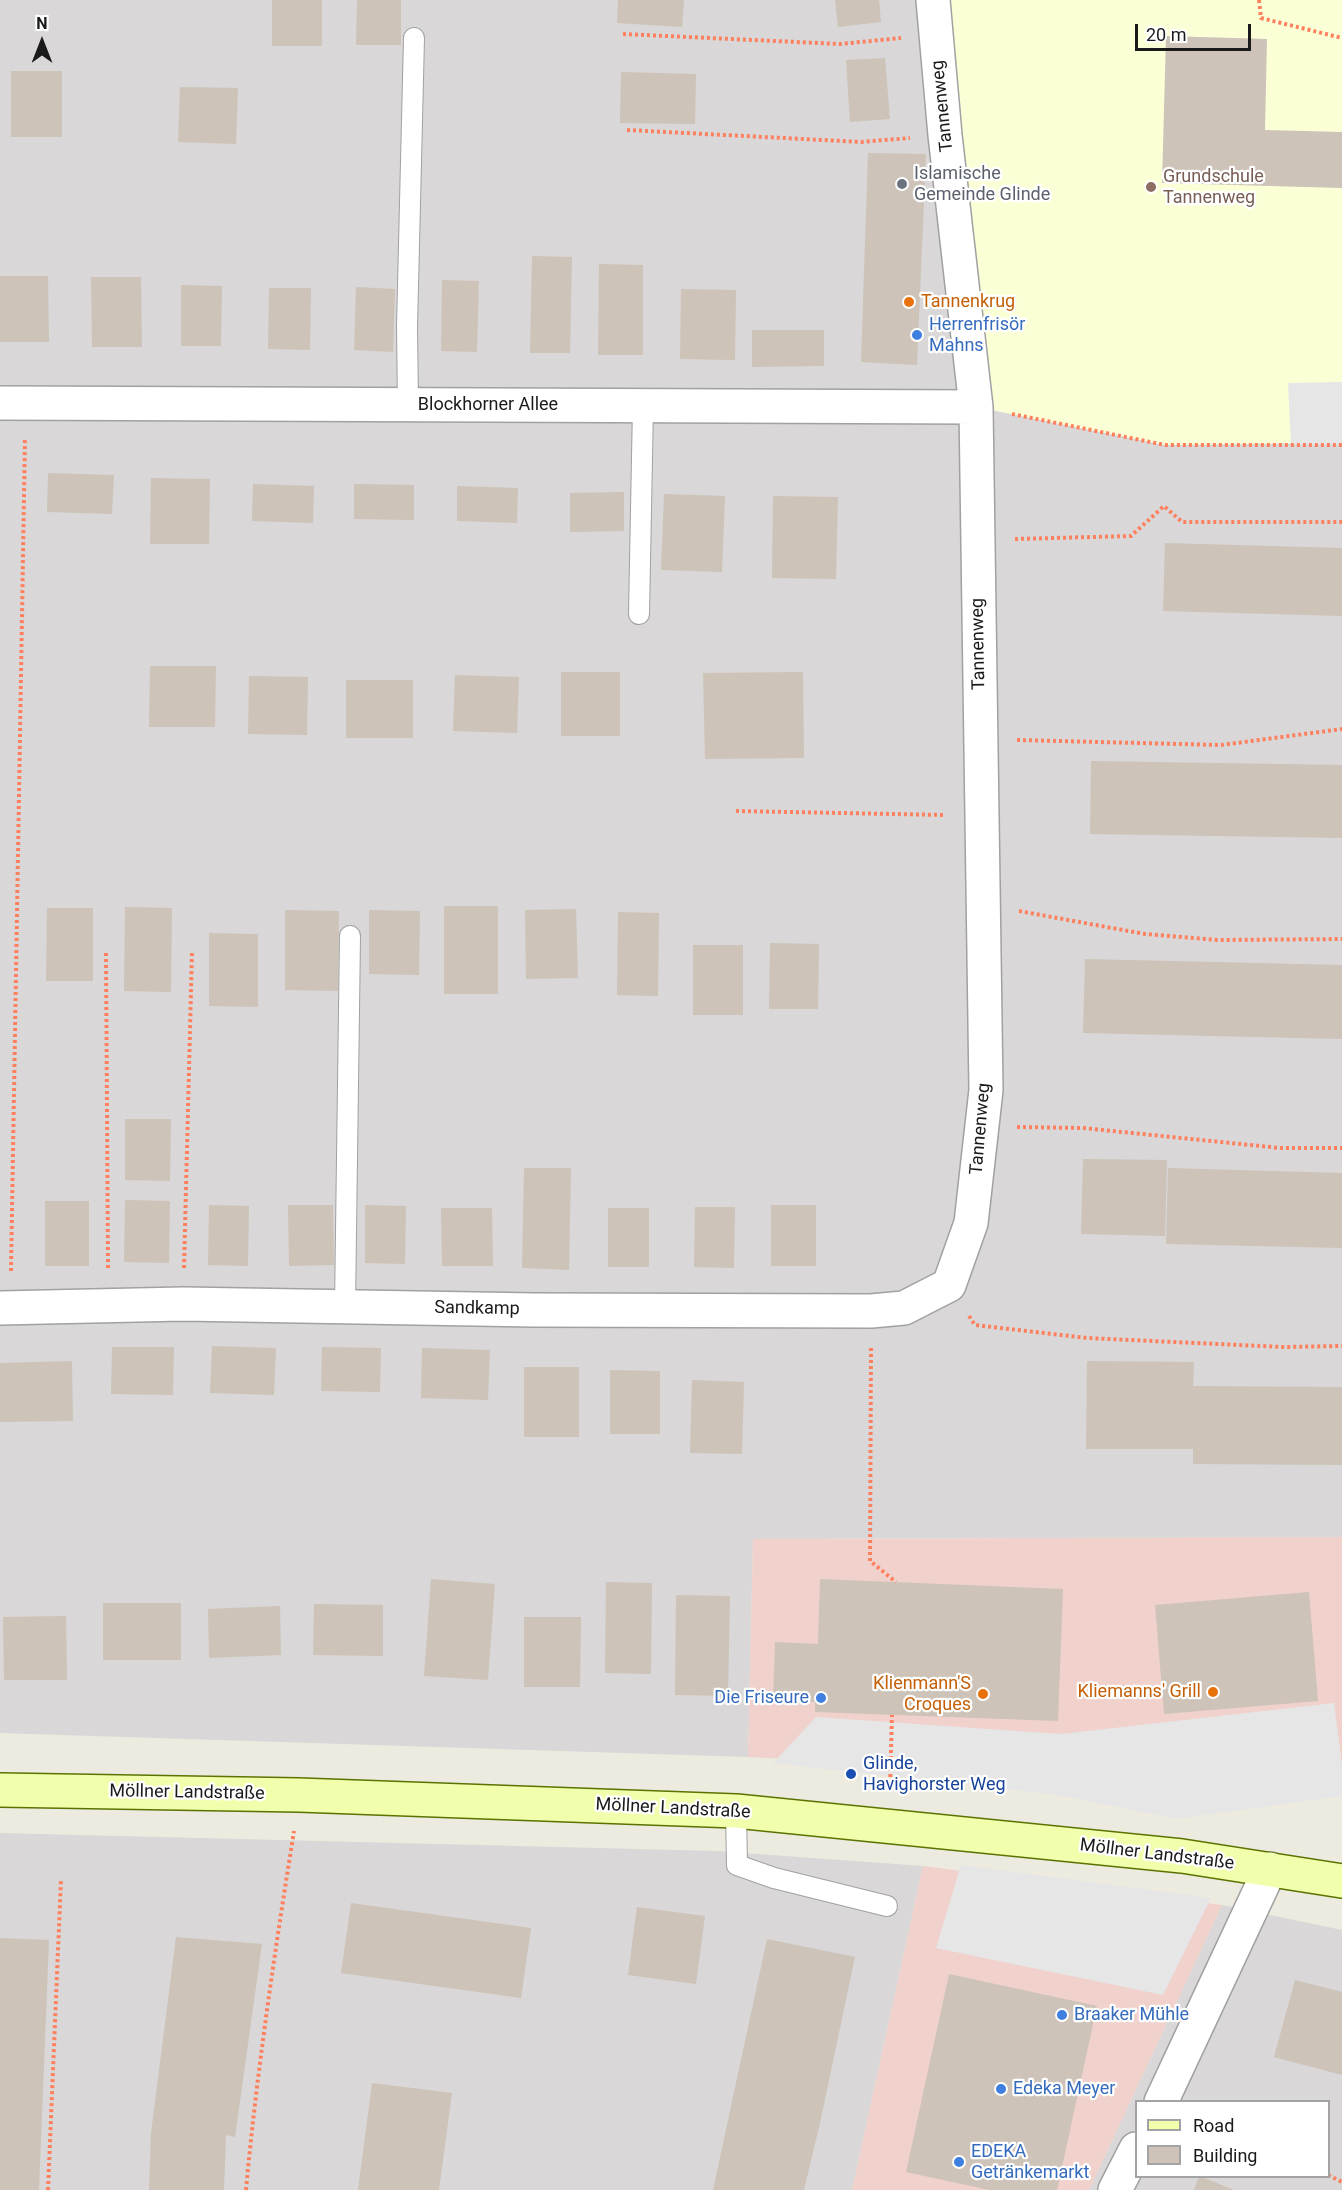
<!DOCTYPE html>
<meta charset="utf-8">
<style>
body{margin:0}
#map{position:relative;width:1342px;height:2190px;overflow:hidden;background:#edeadf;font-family:Roboto,sans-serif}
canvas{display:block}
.legend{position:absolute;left:1135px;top:2100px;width:195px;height:78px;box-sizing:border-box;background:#fff;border:2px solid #a3a3a3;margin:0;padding:8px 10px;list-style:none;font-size:18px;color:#1a1a1a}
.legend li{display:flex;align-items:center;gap:12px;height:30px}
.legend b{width:30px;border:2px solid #a3a3a3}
.north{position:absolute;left:12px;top:12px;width:60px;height:60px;-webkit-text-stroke:4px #fff;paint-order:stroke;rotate:0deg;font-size:16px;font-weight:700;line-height:24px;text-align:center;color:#1a1a1a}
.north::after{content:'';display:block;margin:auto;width:21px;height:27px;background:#1a1a1a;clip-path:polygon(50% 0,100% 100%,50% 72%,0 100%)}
.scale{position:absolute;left:1135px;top:24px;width:116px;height:27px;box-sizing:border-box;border:3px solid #1a1a1a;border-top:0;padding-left:8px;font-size:18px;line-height:21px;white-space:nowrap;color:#1a1a1a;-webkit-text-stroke:4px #fff;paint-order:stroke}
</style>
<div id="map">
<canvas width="1342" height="2190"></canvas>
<ul class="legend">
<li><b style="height:8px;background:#f1feac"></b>Road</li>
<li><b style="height:16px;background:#cdc3b8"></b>Building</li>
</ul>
<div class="north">N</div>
<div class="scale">20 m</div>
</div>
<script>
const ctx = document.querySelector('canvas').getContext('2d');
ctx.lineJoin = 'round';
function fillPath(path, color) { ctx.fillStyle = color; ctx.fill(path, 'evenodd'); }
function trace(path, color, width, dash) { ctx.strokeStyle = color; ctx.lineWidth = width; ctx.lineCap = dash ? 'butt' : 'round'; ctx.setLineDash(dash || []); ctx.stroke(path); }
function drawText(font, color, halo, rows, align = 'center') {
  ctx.font = font + ' Roboto,sans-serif'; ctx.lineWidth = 4.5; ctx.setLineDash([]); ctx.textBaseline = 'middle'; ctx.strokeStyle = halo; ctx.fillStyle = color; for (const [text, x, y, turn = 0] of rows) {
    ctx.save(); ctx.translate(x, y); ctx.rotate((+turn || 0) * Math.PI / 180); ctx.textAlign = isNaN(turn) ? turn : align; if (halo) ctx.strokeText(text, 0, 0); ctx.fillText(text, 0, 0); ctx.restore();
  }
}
const residential = new Path2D(`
 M0,0H1342V1537L753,1539L748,1757L0,1733Z
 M0,1833L716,1851L923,1866L852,2190H0Z
 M1222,1905L1342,1930V2190H1089ZM1136,2102H1328V2176H1136Z`);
const commercial = new Path2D(`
 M1342,1537V1793L916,1766L748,1757L753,1539Z
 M923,1866L1222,1905L1089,2190H852Z`);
const education = new Path2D(`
 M945,0H1342V443L1165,445L976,407Z`);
const parking = new Path2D(`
 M1342,382V445H1291L1288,383Z
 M1334,1703L1342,1766V1796L1176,1819L1052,1794L773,1763L816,1717L1061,1734Z
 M961,1865L1211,1898L1163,1995L936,1948Z`);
const building = new Path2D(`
 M272,0H322V46H272Z
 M357,0H401V45H356Z
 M618,0H684L682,27L617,23Z
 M835,0H879L881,22L838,27Z
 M1166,36L1267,39L1265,130L1342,132V188L1162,183Z
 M885,58L890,119L850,122L846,60Z
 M11,71H62V137H11Z
 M621,72L696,74L695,124L620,123Z
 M180,87L238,88L236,144L178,142Z
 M868,153L926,154L917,365L861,362Z
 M532,256L572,257L570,353H530Z
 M599,264L643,265V355H598Z
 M0,276H48L49,342H0Z
 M91,277H141L142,347H92Z
 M442,280L479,281L477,352L441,351Z
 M181,285L222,286L221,346H181Z
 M356,287L395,289L393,352L354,350Z
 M269,288H311L310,350L268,349Z
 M681,289L736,290L735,360L680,359Z
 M752,330H824V366L752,367Z
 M48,473L114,475L112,514L47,512Z
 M151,478L210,479L209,544H150Z
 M253,484L314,486L313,523L252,521Z
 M354,484L414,485V520L354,519Z
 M457,486L518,488L517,523L457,521Z
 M624,492V531L570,532V493Z
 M664,494L725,496L722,572L661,570Z
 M773,496L838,497L836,579L772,578Z
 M1165,543L1342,548V616L1163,611Z
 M150,666H216L215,727H149Z
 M561,672H620V736H561Z
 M803,672L804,758L705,759L703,673Z
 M455,675L519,677L517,733L453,731Z
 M249,676L308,677L307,735L248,734Z
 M346,680H413V738H346Z
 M1091,761L1342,765V838L1090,834Z
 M444,906H498V994H444Z
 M125,907L172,908L171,992L124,991Z
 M47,908H93V981H46Z
 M576,909L578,978L526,979L525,910Z
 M285,910L339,911L338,991L285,990Z
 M369,910L420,911L419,975L369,974Z
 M618,912L659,913L658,996L617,995Z
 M209,933L258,934V1007L209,1006Z
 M770,943L819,944L818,1009H769Z
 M693,945H743V1015H693Z
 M1085,959L1342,965V1039L1083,1033Z
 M125,1119H171L170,1181L125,1180Z
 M1083,1159L1167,1160L1165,1236L1081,1234Z
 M524,1168H571L569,1270L522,1268Z
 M1168,1168L1342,1173V1248L1166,1244Z
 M125,1200L170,1201L169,1263L124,1262Z
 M45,1201H89V1266H45Z
 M209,1205L249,1206L248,1266L208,1265Z
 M288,1205H333L334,1265L289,1266Z
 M365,1205L406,1206L405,1264L365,1263Z
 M771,1205H816V1266H771Z
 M695,1207H735L734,1268L694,1267Z
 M441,1208H492L493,1266H442Z
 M608,1208H649V1267H608Z
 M212,1346L276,1348L274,1395L210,1393Z
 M112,1347H174L173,1395L111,1394Z
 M322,1347L381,1348L380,1392L321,1391Z
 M422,1348L490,1350L488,1400L421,1398Z
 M72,1361L73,1421L0,1422V1363Z
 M1087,1361L1194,1362L1193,1386L1342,1387V1465L1193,1464V1449H1086Z
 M524,1367H579V1437H524Z
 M610,1370L660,1371V1434H610Z
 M692,1380L744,1382L742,1454L690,1453Z
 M431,1579L495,1584L488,1680L424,1676Z
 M820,1579L1063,1589L1058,1721L815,1712V1702L773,1700L775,1642L818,1644Z
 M606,1582L652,1583L651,1674L605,1673Z
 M1309,1592L1318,1701L1164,1714L1155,1605Z
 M676,1595L730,1596L728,1696L675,1695Z
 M103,1603H181V1660H103Z
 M314,1604L383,1605V1656L313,1655Z
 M280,1606L281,1655L209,1658L208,1609Z
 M66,1616L67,1680H4L3,1617Z
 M524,1617H581L580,1687H524Z
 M351,1903L531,1928L521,1998L341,1973Z
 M637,1907L705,1916L696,1984L628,1975Z
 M176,1937L262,1944L235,2137L226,2135L224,2190H149L151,2133Z
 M0,1938L49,1940L39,2190H0Z
 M767,1939L855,1957L820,2123L804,2190H713Z
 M949,1974L1097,2006L1057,2190H989L906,2172Z
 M1295,1980L1342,1992V2075L1274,2057Z
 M372,2083L452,2093L439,2190H358Z
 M1199,2176L1234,2190H1194Z`);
const path = new Path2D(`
 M1259,0L1261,18L1342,38
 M623,34L840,44L901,38
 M627,130L862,142L910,138
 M1012,414L1165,445H1342
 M1015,539L1131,536L1164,506L1182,522H1342
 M1017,740L1221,745L1342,729
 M736,811L946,815
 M1019,911L1145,934L1218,940L1342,939
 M106,953L108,1270
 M1017,1127L1083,1128L1280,1148H1342
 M184,1268L192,951
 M11,1271L25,438
 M969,1316L975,1325L1087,1338L1283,1347L1342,1346
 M871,1348L870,1561L896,1582
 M890,1789L892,1715
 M1328,2175L1342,2182
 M48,2190L61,1879
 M246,2190C257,2070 275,1950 294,1831`);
const service = new Path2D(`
 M408,405L407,327L414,38
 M639,614L643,406
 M345,1306L350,936
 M736,1811L737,1865L774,1878L887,1906`);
const minor = new Path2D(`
 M0,403L976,407
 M0,1308L183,1304L534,1310L871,1311L904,1308L949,1285L971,1223L986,1090L976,407L945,135L933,0
 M1161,2102L1270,1869
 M1115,2190L1136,2149`);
const secondary = new Path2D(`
 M0,1790L299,1795L736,1811L1182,1856L1342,1881`);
const markers = [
 [902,184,6,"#6b7280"],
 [1151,187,6,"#8d6e63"],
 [909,302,6,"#e8710a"],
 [917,335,6,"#3f7fe0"],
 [1213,1692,6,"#e8710a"],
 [983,1694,6,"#e8710a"],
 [821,1698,6,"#3f7fe0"],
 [851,1774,6,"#1a4fb4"],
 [1062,2015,6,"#3f7fe0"],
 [1001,2089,6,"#3f7fe0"],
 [959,2162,6,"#3f7fe0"]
];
const streetNames = [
 ["Tannenweg",943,106,-96],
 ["Blockhorner Allee",488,405],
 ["Tannenweg",979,644,-91],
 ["Tannenweg",981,1129,-85],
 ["Sandkamp",477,1309,1],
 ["Möllner Landstraße",187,1793,1],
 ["Möllner Landstraße",673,1809,3],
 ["Möllner Landstraße",1157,1855,7]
];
const worshipNames = [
 ["Islamische",914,174],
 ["Gemeinde Glinde",914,195]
];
const educationNames = [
 ["Grundschule",1163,177],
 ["Tannenweg",1163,198]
];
const foodNames = [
 ["Tannenkrug",921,302,"left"],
 ["Klienmann'S",971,1684],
 ["Croques",971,1705],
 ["Kliemanns' Grill",1201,1692]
];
const shopNames = [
 ["Herrenfrisör",929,325],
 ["Mahns",929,346],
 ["Die Friseure",809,1698,"right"],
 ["Braaker Mühle",1074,2015],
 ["Edeka Meyer",1013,2089],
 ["EDEKA",971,2152],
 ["Getränkemarkt",971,2173]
];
const transitNames = [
 ["Glinde,",863,1764],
 ["Havighorster Weg",863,1785]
];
fillPath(residential, '#d9d7d7');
fillPath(commercial, '#f0d1cc');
fillPath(education, '#fbffd6');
fillPath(parking, '#e6e6e6');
fillPath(building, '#cdc3b8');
trace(service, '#a1a1a1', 22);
trace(minor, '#a1a1a1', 36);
trace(secondary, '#5a7300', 36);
trace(path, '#ff805e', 4, [3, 3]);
trace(service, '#fff', 20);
trace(minor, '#fff', 33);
trace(secondary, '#f1feac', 33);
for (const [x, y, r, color] of markers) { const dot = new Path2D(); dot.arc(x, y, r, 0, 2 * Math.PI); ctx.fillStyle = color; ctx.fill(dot); trace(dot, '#fff', 2); }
drawText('18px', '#1a1a1a', '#fff', streetNames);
drawText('18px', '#5b616d', '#fff', worshipNames, 'left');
drawText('18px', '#785e54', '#fff', educationNames, 'left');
drawText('18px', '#c56008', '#fff', foodNames, 'right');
drawText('18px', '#366cbe', '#fff', shopNames, 'left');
drawText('18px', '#164399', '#fff', transitNames, 'left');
</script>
